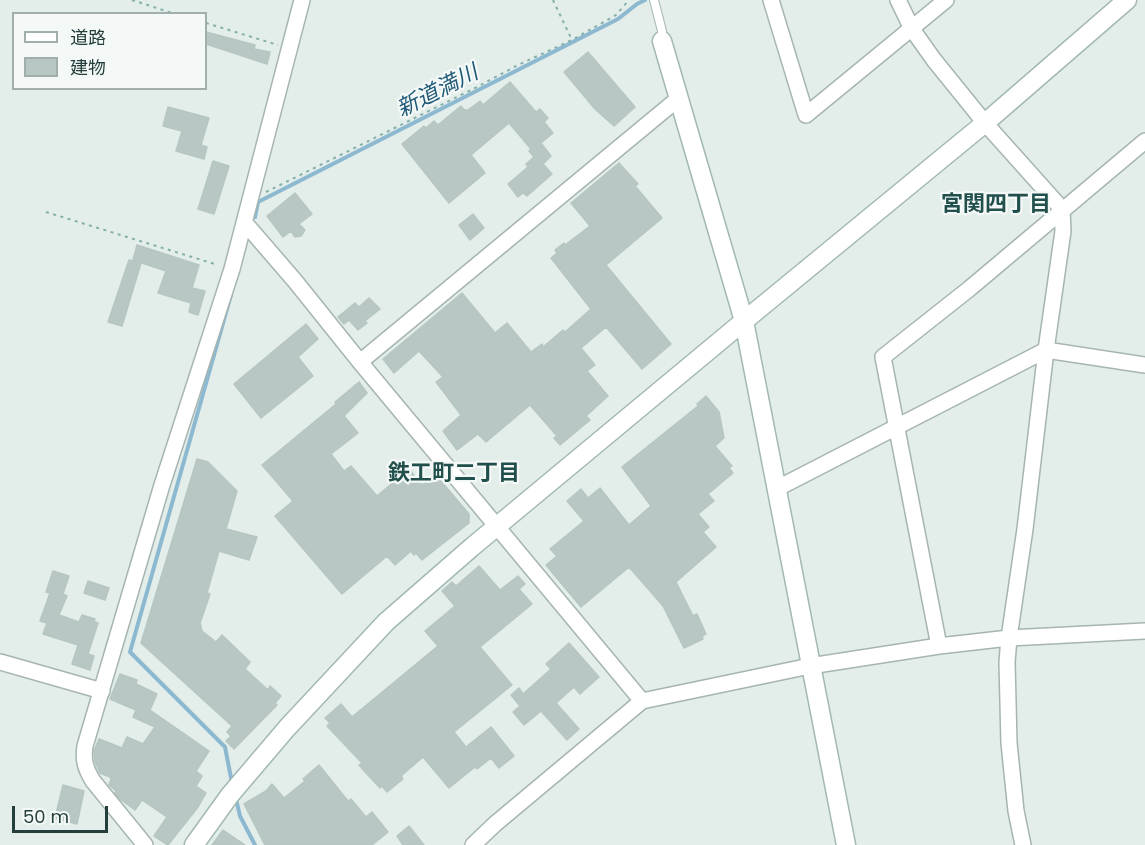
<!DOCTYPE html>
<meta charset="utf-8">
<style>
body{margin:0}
#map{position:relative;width:1145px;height:845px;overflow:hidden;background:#e3edea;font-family:Poppins,"Noto Sans JP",sans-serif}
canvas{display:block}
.legend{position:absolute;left:12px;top:12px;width:195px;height:78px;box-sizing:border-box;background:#f4f9f7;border:2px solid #a0aeac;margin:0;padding:8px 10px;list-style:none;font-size:18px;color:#233e3b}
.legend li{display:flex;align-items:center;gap:12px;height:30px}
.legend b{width:30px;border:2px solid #a0aeac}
.scale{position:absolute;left:12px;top:806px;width:96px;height:27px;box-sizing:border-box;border:3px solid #233e3b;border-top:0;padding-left:8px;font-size:18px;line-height:21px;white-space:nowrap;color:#233e3b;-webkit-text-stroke:4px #f4f9f7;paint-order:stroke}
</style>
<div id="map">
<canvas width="1145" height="845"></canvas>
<ul class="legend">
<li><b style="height:8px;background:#fff"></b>道路</li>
<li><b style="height:16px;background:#b9c7c4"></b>建物</li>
</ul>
<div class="scale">50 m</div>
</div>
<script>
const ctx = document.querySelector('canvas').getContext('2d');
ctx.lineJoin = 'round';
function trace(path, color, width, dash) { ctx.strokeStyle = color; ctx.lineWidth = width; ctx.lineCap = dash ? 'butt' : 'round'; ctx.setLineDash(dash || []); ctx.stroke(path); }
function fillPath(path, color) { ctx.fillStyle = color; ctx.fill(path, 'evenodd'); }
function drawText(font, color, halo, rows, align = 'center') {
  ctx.font = font + ' Poppins,"Noto Sans JP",sans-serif'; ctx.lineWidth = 4.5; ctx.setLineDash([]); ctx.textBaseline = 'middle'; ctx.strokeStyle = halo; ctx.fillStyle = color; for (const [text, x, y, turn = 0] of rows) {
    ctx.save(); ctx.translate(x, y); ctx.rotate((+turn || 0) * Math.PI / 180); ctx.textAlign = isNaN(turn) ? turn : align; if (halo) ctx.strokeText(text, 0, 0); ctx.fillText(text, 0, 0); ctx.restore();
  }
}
const stream = new Path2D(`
 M255,217L258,202L618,19L637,4L645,0
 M231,295L130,652L225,747L232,783
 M236,799L240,816L255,845`);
const building = new Path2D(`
 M206,32L255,45L254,49L270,52L267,64L206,44Z
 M588,52L635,107L614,126L595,109L564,72Z
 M510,82L536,112L540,109L548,118L544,122L553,133L541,143L551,156L543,164L552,174L527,196L523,193L518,197L508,184L528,167L526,164L534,157L529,151L531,149L509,123L471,155L485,173L449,203L402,144L424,126L426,128L434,121L438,125L461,106L464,110H468L480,101L483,105Z
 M168,107L209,118L201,145L207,147L204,159L176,151L182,131L163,126Z
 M213,161L229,166L214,214L198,209Z
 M619,163L638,184L635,186L662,218L606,265L671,344L642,369L606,327L581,348L595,365L587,371L608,396L586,416L590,420L560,445L554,438L557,436L530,405L486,442L478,434L457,450L443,431L461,415L436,382L443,377L419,351L394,373L383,359L462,293L495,333L507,323L531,352L542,344L543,347L563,330L565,332L591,309L551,258L557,253L555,250L564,243L565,245L590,226L571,203Z
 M295,193L312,214L299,224L305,230L301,236L295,237L291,231L283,237L267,216Z
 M473,214L484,228L470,240L459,225Z
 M137,245L199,265L192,288L205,291L198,315L189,312L191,303L158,293L166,271L133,260Z
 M129,260L141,263L122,326L108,322Z
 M369,298L380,309L365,321L367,323L358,330L349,320L344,324L338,317L355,303L359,307Z
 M306,324L318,339L298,357L313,376L261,418L234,384Z
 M359,382L367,393L344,416L358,433L331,454L344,471L351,466L377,496L409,469L422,485L435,474L469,514V523L422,560L416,553L414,555L411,551L395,565L387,556L342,594L275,516L293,501L262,465L336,404L335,402Z
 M706,396L719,412L724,438L715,446L732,466L729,468L733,473L708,494L714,501L698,514L709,527L703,532L716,547L676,582L693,616L697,614L706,634L702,636L703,639L684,648L663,606L629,567L581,607L546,565L557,556L550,549L584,521L567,501L581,489L588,498L600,488L629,525L651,506L622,467L698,406L697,404Z
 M197,459L208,462L237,491L226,529L257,537L249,560L219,551L207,593L210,594L200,623L202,631L216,642L222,635L250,662L245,669L268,690L270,686L281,696L275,703L277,705L234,749L226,741L231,736L227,732L232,726L141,643Z
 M479,566L500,590L518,576L525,584L519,589L532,604L480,647L512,685L454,732L466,747L491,727L514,756L499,768L491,758L477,769L475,767L449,788L423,757L401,776L403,779L387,792L382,786L380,788L366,773L359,765L362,763L327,726L330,723L325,718L341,704L352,717L438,646L425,631L455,606L442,591L452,582L456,586Z
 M53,571L69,576L63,594L67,596L59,615L79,622L82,615L95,619L94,622L98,623L88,654L94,656L90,670L72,664L78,645L43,634L47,623L40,621L50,593L46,592Z
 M88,581L109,588L105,600L84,593Z
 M569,643L599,677L580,694L574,687L556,703L579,729L567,740L541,711L524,725L513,712L520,706L511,695L519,688L523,694L551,669L546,664Z
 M120,674L137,680L136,684L157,694L150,710L209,751L196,771L202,776L196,786L206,793L198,807L168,845L154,836L167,817L142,800L135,810L120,799L115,793L116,791L109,785L111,779L110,777L100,773L95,762L94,751L99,739L122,748L127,737L143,744L155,727L133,717L136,710L110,699Z
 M319,765L348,801L351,799L366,817L372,812L388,832L372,845H265L244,804L266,791L272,784L284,798L305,781L303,779Z
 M63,785L84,791L77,824L55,818Z
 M409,826L424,845H403L397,836Z
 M223,830L245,845H212Z`);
const path = new Path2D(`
 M132,0L175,14
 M553,0L572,40
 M206,23L278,45
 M266,192L477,87L518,65L572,40L616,15L629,0
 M46,212L218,265`);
const lane = new Path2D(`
 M654,0L662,31V41`);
const street = new Path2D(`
 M771,0L806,115L946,0
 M898,0L912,29L934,60L985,123L1062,209L1063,231L1046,350L1025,529L1009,638L1007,662L1009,743L1016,811L1023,845
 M245,223L295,281L360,362L642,701
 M360,362L679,98
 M776,489L1046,350L1145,365
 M939,646L883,357L969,289L1145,141
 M0,662L102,691
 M145,845L93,781C85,768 83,760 85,746L162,485L232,269L302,0
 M473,845L495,824L642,701L810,666L939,646L1009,638L1145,631`);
const secondary = new Path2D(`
 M662,41L744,321L846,845
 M194,845L230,795L287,728L386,622L472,547L744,321L985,123L1127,0`);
const waterNames = [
 ["新道満川",438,92,-27]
];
const neighbourhoodNames = [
 ["宮関四丁目",996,205],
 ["鉄工町二丁目",454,474]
];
trace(stream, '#8db9d0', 4);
fillPath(building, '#b9c7c4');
trace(building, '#b6c6c2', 1.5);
trace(lane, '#a6b5b2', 10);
trace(street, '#a6b5b2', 18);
trace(secondary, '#a2b8b4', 21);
trace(path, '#85afa9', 2, [3, 4.5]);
trace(lane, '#fff', 8);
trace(street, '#fff', 15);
trace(secondary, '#fff', 18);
drawText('italic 22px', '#1f5978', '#f4f9f7', waterNames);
drawText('bold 22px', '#204f4c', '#f4f9f7', neighbourhoodNames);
</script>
